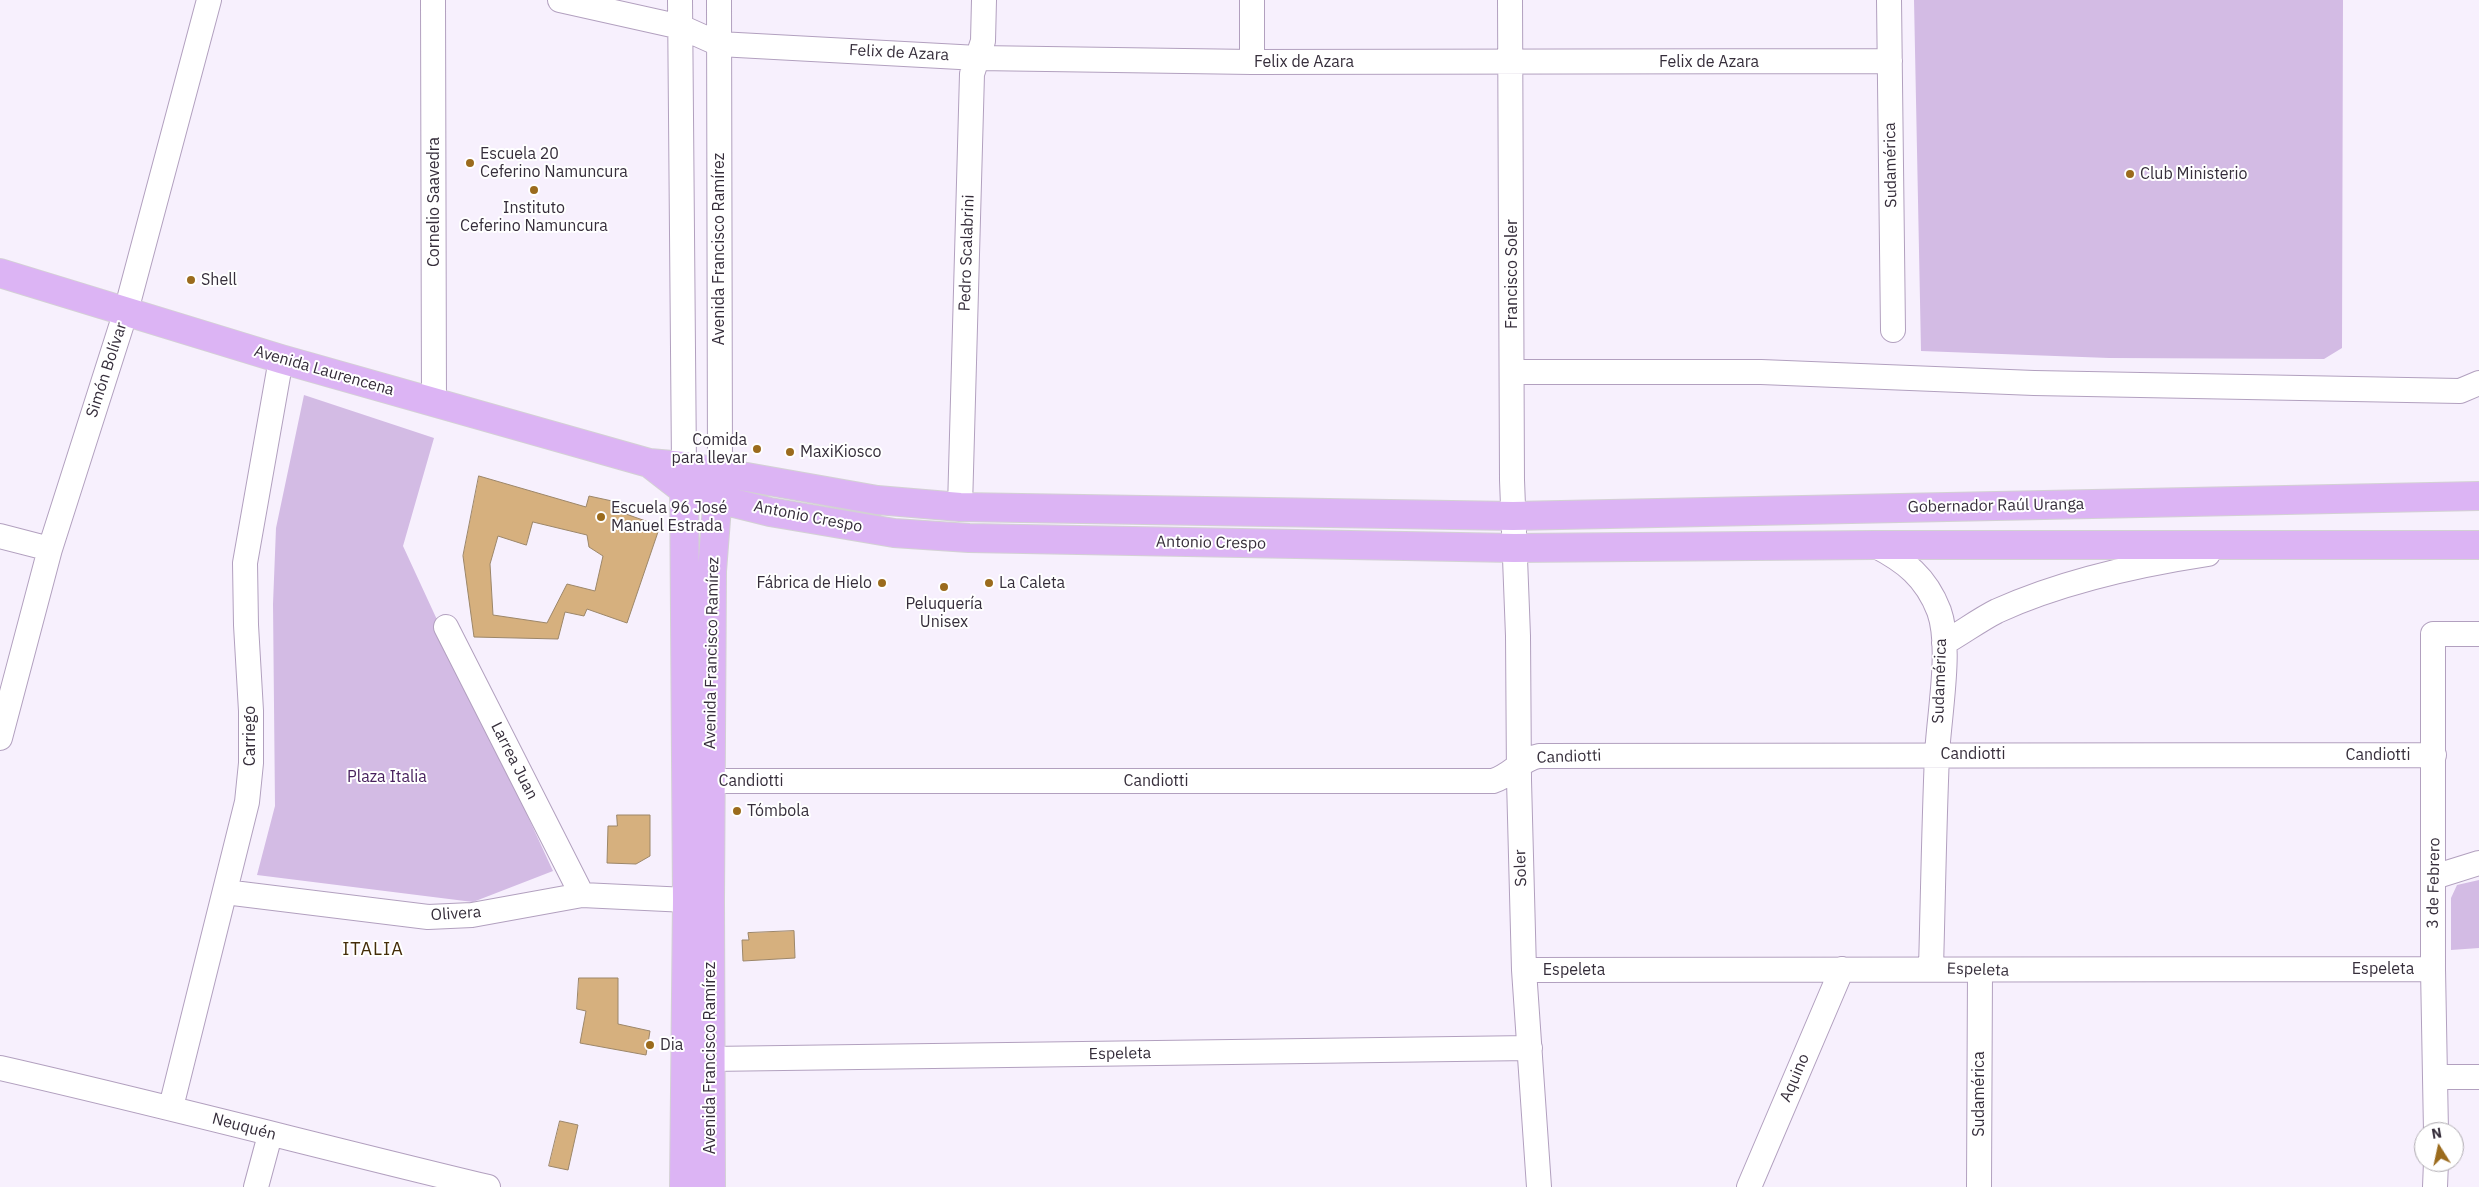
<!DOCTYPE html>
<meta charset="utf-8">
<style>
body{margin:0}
#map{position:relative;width:2479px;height:1187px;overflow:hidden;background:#f7f0fd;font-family:"IBM Plex Sans",sans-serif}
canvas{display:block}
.north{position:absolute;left:2414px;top:1122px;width:50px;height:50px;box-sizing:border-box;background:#fff;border:1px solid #afabb1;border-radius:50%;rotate:350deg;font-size:14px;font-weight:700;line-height:20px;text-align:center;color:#362e3b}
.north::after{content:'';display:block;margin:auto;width:18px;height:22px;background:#9b6b1d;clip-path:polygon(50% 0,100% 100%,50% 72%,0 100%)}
</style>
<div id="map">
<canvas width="2479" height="1187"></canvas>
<div class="north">N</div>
</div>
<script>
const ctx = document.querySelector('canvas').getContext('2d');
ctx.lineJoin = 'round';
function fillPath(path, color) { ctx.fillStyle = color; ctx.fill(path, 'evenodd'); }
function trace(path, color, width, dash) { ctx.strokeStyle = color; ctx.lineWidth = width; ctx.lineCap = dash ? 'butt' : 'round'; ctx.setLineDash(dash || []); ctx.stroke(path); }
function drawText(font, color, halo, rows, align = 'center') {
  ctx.font = font + ' "IBM Plex Sans",sans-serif'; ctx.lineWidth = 4; ctx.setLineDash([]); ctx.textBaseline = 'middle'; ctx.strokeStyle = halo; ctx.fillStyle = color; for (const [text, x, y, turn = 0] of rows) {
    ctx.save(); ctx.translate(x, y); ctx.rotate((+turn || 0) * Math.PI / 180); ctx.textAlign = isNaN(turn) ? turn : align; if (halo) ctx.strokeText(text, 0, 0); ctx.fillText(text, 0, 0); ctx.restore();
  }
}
const green = new Path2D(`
 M1914,0H2343L2342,348L2324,359L2109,358L1921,351Z
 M304,395L434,438L403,546L553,871L473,902L257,875L275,806L273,604L276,528Z
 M2479,880V948L2451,950V898L2457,885Z`);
const building = new Path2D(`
 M479,476L586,507L589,496L626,504L623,513L660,526L627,623L587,609L584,616L565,612L558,639L474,637L463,556ZM533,522L587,535L589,547L603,556L595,591L567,584L547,623L493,615L490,564L498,536L526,545Z
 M617,815H650V856L636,864L607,863L608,826H617Z
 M794,931L795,958L743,961L742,940H749L748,933Z
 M579,978H618V1024L650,1031L646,1055L580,1043L586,1011L577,1009Z
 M560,1121L578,1125L568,1170L549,1166Z`);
const minor = new Path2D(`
 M433,0L434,403
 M560,0L681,27L719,44L978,58L1252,62L1890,61
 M680,0L684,466
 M719,0L720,472
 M1510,0L1512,480L1518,636L1519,780L1524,970L1539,1187
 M1889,0L1893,330
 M1252,62V0
 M1513,372H1761L2034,383L2460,391L2479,383
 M960,507L972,74L983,41L984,0
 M0,536L50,549
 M1874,545C1905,561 1926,577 1939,611C1952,647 1939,715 1937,755C1934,826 1933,897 1931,968
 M446,627L582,895
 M1944,643C1962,633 1979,620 1997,611C2063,581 2136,565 2208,554
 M0,738L50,549L126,311L209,0
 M710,781H1493C1512,775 1521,759 1539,756L2434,755
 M2434,877L2479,863
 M225,892L428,917L472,915L582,895L687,900
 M1524,970L2433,969
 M709,1059L1530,1048
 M0,1068C163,1105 325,1148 488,1187
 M2436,1077H2479
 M171,1107L247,802L251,763V711L246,625L245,563L281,359
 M2436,1132L2433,969V634H2479
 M256,1187L270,1135
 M1749,1187L1842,969
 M1979,1187L1980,971
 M2435,1187L2436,1162`);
const major = new Path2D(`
 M0,273L281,359L649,463L684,466L877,500L960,507L1513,516L2479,496
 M649,463L685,491L770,512L894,533L969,538L1514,548L1874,545H2479
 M684,474L687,900L684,1187
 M711,1187L710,900L712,571L719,481`);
const markers = [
 [470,163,5,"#9b6b1d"],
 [2130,174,5,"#9b6b1d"],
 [534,190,5,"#9b6b1d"],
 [191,280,5,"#9b6b1d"],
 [757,449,5,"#9b6b1d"],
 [790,452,5,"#9b6b1d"],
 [601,517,5,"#9b6b1d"],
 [882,583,5,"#9b6b1d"],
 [989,583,5,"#9b6b1d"],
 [944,587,5,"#9b6b1d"],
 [737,811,5,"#9b6b1d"],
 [650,1045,5,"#9b6b1d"]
];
const streetNames = [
 ["Felix de Azara",899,53,3],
 ["Felix de Azara",1304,62],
 ["Felix de Azara",1709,62],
 ["Sudamérica",1891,165,-91],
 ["Cornelio Saavedra",434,202,-90],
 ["Avenida Francisco Ramírez",719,249,-90],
 ["Pedro Scalabrini",967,253,-88],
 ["Francisco Soler",1512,274,-90],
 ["Simón Bolívar",107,370,-72],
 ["Avenida Laurencena",324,371,16],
 ["Gobernador Raúl Uranga",1996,506,-1],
 ["Antonio Crespo",808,517,11],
 ["Antonio Crespo",1211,543,1],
 ["Avenida Francisco Ramírez",712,653,-89],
 ["Sudamérica",1940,681,-88],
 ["Carriego",250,736,-90],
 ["Candiotti",1973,754],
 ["Candiotti",2378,755],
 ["Candiotti",1569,757,-2],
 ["Larrea Juan",514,761,63],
 ["Candiotti",751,781],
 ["Candiotti",1156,781],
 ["Soler",1521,868,-92],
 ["3 de Febrero",2434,883,-89],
 ["Olivera",456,914,-4],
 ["Espeleta",2383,969],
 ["Espeleta",1574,970],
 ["Espeleta",1978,970,2],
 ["Espeleta",1120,1054,-1],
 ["Avenida Francisco Ramírez",710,1058,-90],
 ["Aquino",1795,1078,-67],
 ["Sudamérica",1979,1094,-90],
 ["Neuquén",244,1127,15]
];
const poiNames = [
 ["Escuela 20",480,154],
 ["Ceferino Namuncura",480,172],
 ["Club Ministerio",2140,174],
 ["Instituto",534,208,"center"],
 ["Ceferino Namuncura",534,226,"center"],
 ["Shell",201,280],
 ["Comida",747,440,"right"],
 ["para llevar",747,458,"right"],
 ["MaxiKiosco",800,452],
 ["Escuela 96 José",611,508],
 ["Manuel Estrada",611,526],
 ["Fábrica de Hielo",872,583,"right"],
 ["La Caleta",999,583],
 ["Peluquería",944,604,"center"],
 ["Unisex",944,622,"center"],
 ["Tómbola",747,811],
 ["Dia",660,1045]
];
const parkNames = [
 ["Plaza Italia",387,777]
];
const neighbourhoodNames = [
 ["ITALIA",373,950]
];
fillPath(green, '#d3bbe4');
fillPath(building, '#d6b07e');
trace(building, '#9c8669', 1);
trace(minor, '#b2a0bf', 26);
trace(major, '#d3d1d4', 30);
trace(minor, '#fff', 24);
trace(major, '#dcb4f4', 28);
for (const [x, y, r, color] of markers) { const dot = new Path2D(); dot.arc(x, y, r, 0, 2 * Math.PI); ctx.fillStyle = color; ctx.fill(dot); trace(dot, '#fff', 2); }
drawText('16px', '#362e3b', '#fff', streetNames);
drawText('16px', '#362e3b', '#fff', poiNames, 'left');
drawText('16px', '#48215e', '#fff', parkNames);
ctx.letterSpacing = '1px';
drawText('18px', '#442d08', '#fff', neighbourhoodNames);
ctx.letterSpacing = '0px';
</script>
